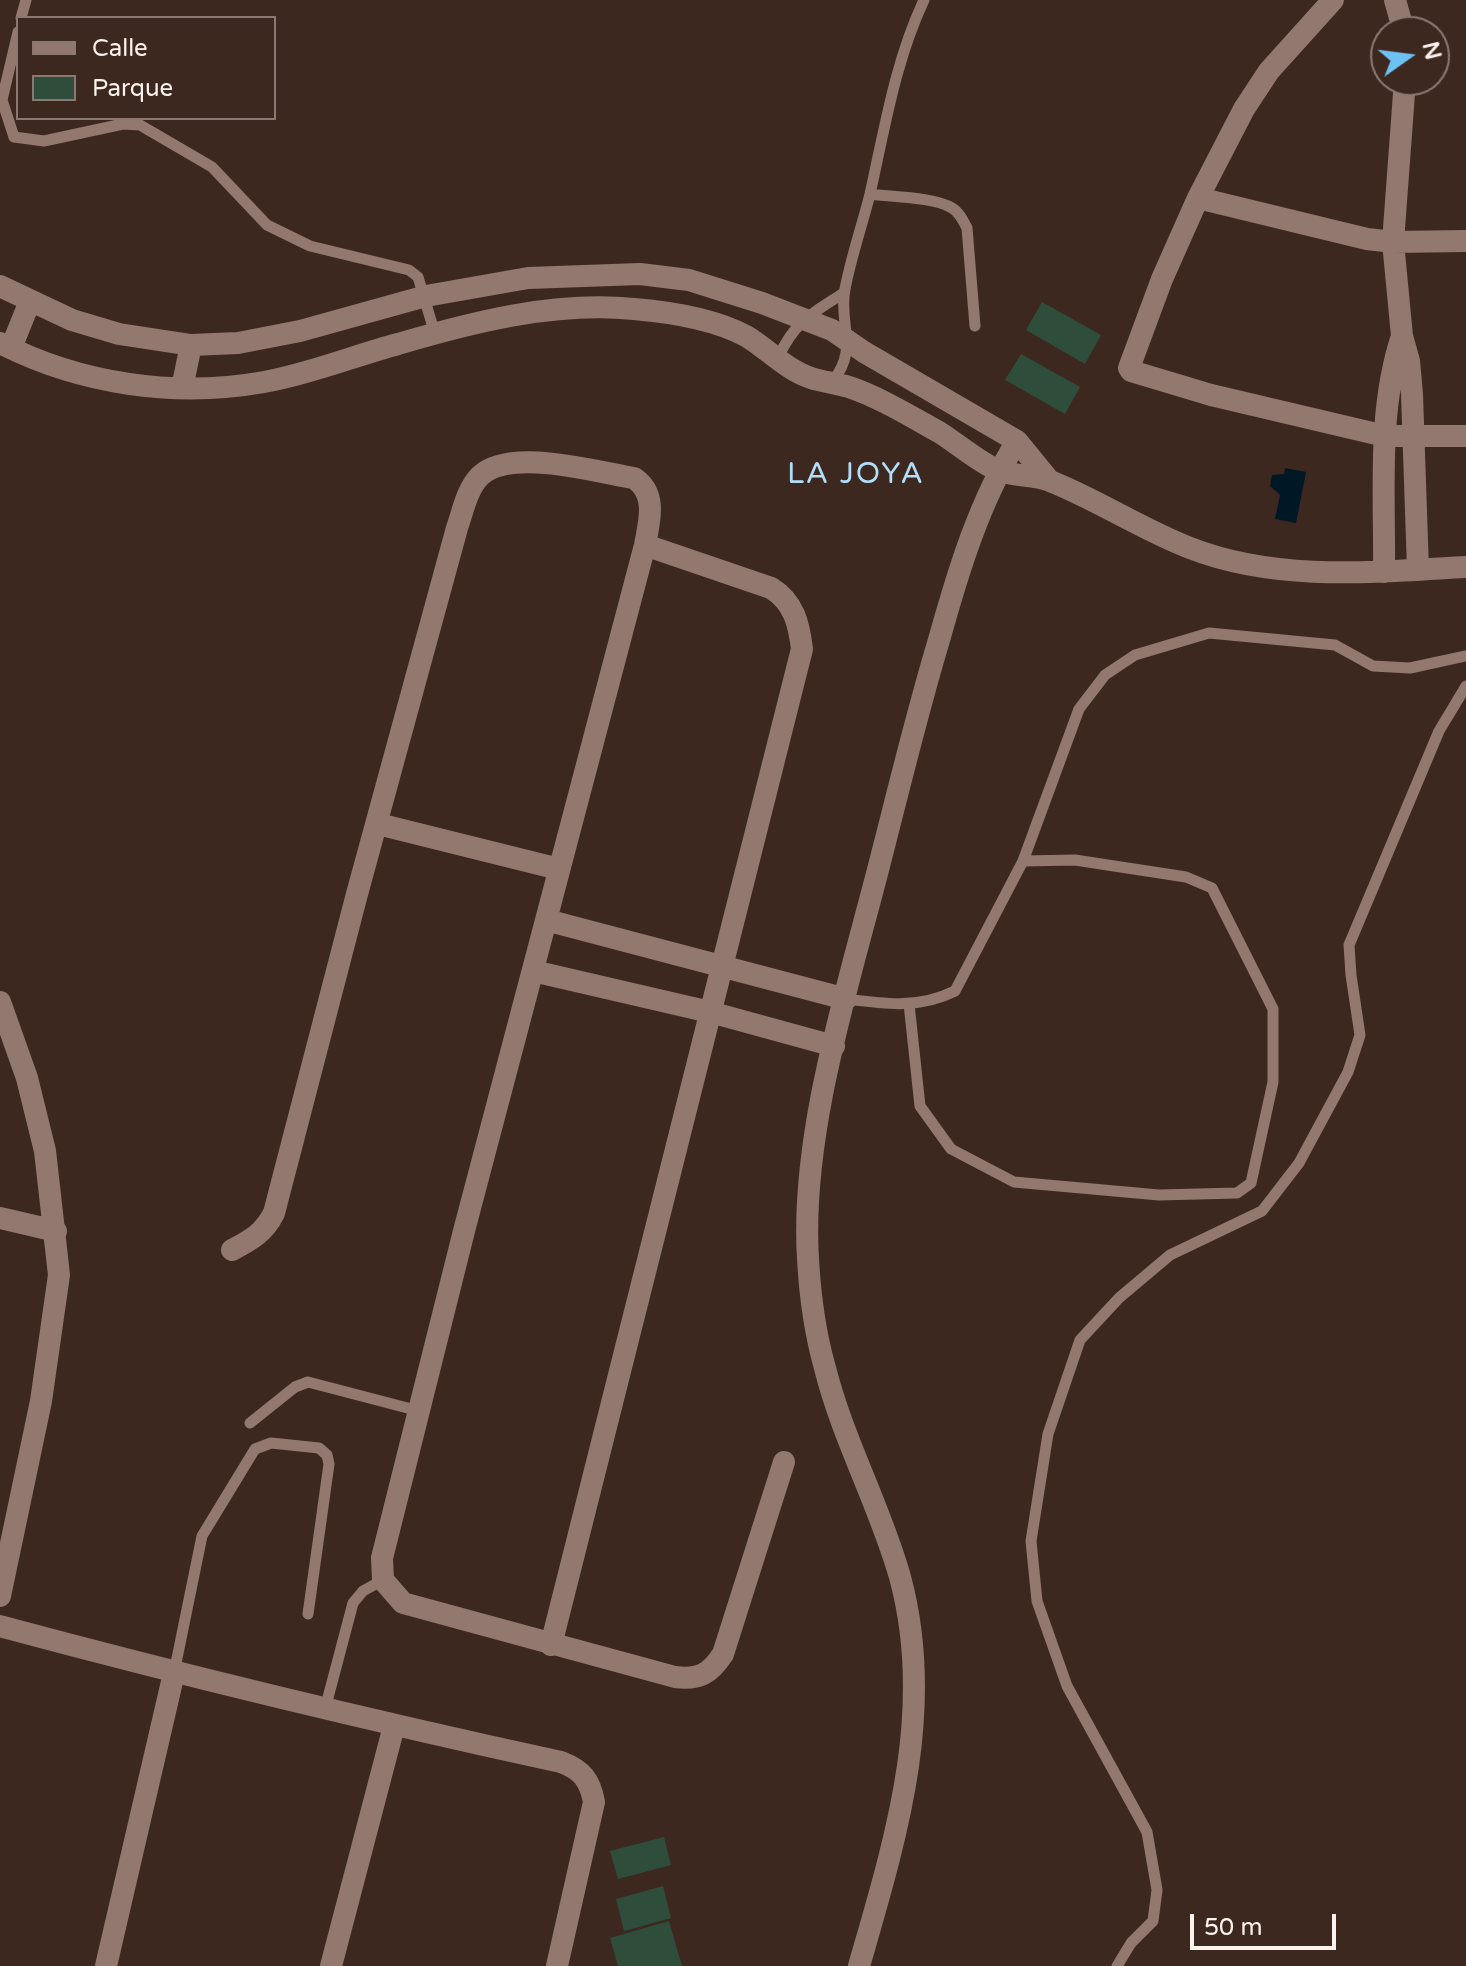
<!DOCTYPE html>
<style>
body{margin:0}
#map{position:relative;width:1466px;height:1966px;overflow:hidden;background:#3d2820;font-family:"Varela Round",sans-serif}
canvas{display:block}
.legend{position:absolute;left:16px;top:16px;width:260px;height:104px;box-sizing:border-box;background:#3d2820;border:2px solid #8a7972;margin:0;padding:10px 14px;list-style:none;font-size:24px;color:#fdf2ed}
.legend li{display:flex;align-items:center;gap:16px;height:40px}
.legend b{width:40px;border:2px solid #8a7972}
.north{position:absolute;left:1370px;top:16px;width:80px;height:80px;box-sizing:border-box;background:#3d2820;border:2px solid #8a7972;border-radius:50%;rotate:76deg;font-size:22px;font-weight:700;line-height:32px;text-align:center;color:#fdf2ed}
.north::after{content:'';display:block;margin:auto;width:28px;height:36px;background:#6ec2f3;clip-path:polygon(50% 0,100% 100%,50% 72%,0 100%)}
.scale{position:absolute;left:1190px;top:1914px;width:146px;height:36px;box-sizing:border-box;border:4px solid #fdf2ed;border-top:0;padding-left:10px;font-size:24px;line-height:28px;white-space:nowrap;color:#fdf2ed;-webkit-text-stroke:6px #3d2820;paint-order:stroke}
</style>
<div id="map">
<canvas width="1466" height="1966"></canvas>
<ul class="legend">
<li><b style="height:10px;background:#92786f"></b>Calle</li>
<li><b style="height:22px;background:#2f4d3b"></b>Parque</li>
</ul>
<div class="north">N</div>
<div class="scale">50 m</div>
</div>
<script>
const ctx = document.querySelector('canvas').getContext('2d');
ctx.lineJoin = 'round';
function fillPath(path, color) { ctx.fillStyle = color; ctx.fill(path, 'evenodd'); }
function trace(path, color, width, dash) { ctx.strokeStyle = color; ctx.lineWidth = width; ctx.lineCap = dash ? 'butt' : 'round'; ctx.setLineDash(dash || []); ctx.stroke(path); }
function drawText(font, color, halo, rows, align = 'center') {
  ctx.font = font + ' "Varela Round",sans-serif'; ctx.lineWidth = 8; ctx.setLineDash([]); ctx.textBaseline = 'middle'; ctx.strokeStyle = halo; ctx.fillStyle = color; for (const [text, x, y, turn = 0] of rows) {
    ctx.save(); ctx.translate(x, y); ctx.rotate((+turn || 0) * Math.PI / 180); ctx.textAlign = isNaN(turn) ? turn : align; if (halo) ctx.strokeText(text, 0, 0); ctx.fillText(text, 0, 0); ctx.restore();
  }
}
const green = new Path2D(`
 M1042,302L1101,335L1085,364L1026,330Z
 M1021,354L1080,387L1065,414L1005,380Z
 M664,1837L671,1865L618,1879L610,1851Z
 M663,1886L671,1918L624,1931L616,1899Z
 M669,1921L682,1966H618L610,1938Z`);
const water = new Path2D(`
 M1285,468L1306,472L1296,523L1275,519L1280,495L1270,486L1272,475L1284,474Z`);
const service = new Path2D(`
 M21,18L26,0
 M18,32L2,100L14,137L44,141L123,124L140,125L212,167L267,225L310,246L409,270L418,277L435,334
 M870,194C891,197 934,197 952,208C959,212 963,220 967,228L975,326
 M778,358C794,322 812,313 844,293
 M832,382C860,348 838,325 845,289C851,257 862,226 870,194C885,127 895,62 924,0
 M846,999C885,1004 919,1009 955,991L1023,861L1079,709L1105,675L1135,655L1209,633L1335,645L1373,666L1410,668L1466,656
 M909,1004L920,1106L951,1149L1014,1182L1159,1195L1237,1193L1251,1183L1273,1082V1009L1212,888L1186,877L1075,860L1023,861
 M250,1423L295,1387L308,1382L419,1411
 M174,1673L202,1536L255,1449L271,1443L319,1448L327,1455L329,1464L308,1614
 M325,1709L353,1603L363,1591L383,1580
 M1117,1966L1131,1943L1153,1921L1157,1890L1147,1832L1067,1686L1037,1601L1031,1541L1048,1434L1080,1340L1119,1298L1170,1255L1262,1211L1299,1163L1348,1072L1360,1035L1351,975L1349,945L1439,731L1466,686`);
const minor = new Path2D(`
 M1333,0L1269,71L1244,109L1198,198L1162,279L1129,368L1131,371L1211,395L1385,436H1466
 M1395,0L1404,32
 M1405,80L1393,242L1402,336L1409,361L1412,394L1418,570
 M1198,198L1367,239L1393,242L1466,241
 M0,286L72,320L119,334L191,345L238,343L300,331L426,296L528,278L640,274L689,280L762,303L832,330L864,352L1017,441L1048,479
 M0,343C80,384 175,398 264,382C310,374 353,356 398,344C473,322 555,301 634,309C670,312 714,319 746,336C768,349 786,370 811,378C823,382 836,383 849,387C879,397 910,416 939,432C958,444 977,461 997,470C1014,477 1034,474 1050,481C1098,500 1141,529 1190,548C1277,582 1375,572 1466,567
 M11,348L30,301
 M182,388L191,345
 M1384,572C1385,494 1377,411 1402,336
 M378,824L559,869
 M546,920L846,999
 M533,971L710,1012L834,1046
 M0,1002L27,1078L45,1151L59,1275L41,1401L0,1596
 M0,1218L56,1231
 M232,1250C251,1240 264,1233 274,1213L357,894L457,528C463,511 467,489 480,476C510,447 596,472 634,478C658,494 649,522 645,545L465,1227L382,1558L383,1580L403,1603L675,1677C699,1680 710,1674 723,1654L784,1462
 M0,1626C186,1676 373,1721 561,1762C582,1770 590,1780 594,1802L557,1966
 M551,1645L802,649C799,624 794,602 771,588L645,545
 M106,1966L174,1673
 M331,1966L394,1726
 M859,1966C896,1838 936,1710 900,1577C880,1506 843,1440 825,1368C815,1333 810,1295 808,1259C800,1133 849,984 880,862C899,788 917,713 939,640C958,572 979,502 1017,441`);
const neighbourhoodNames = [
 ["LA JOYA",856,475]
];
fillPath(green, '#2f4d3b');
fillPath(water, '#001826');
trace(service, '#92786f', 11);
trace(minor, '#92786f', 22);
ctx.letterSpacing = '2px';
drawText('30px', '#b1ddf9', '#3d2820', neighbourhoodNames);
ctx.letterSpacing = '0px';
</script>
